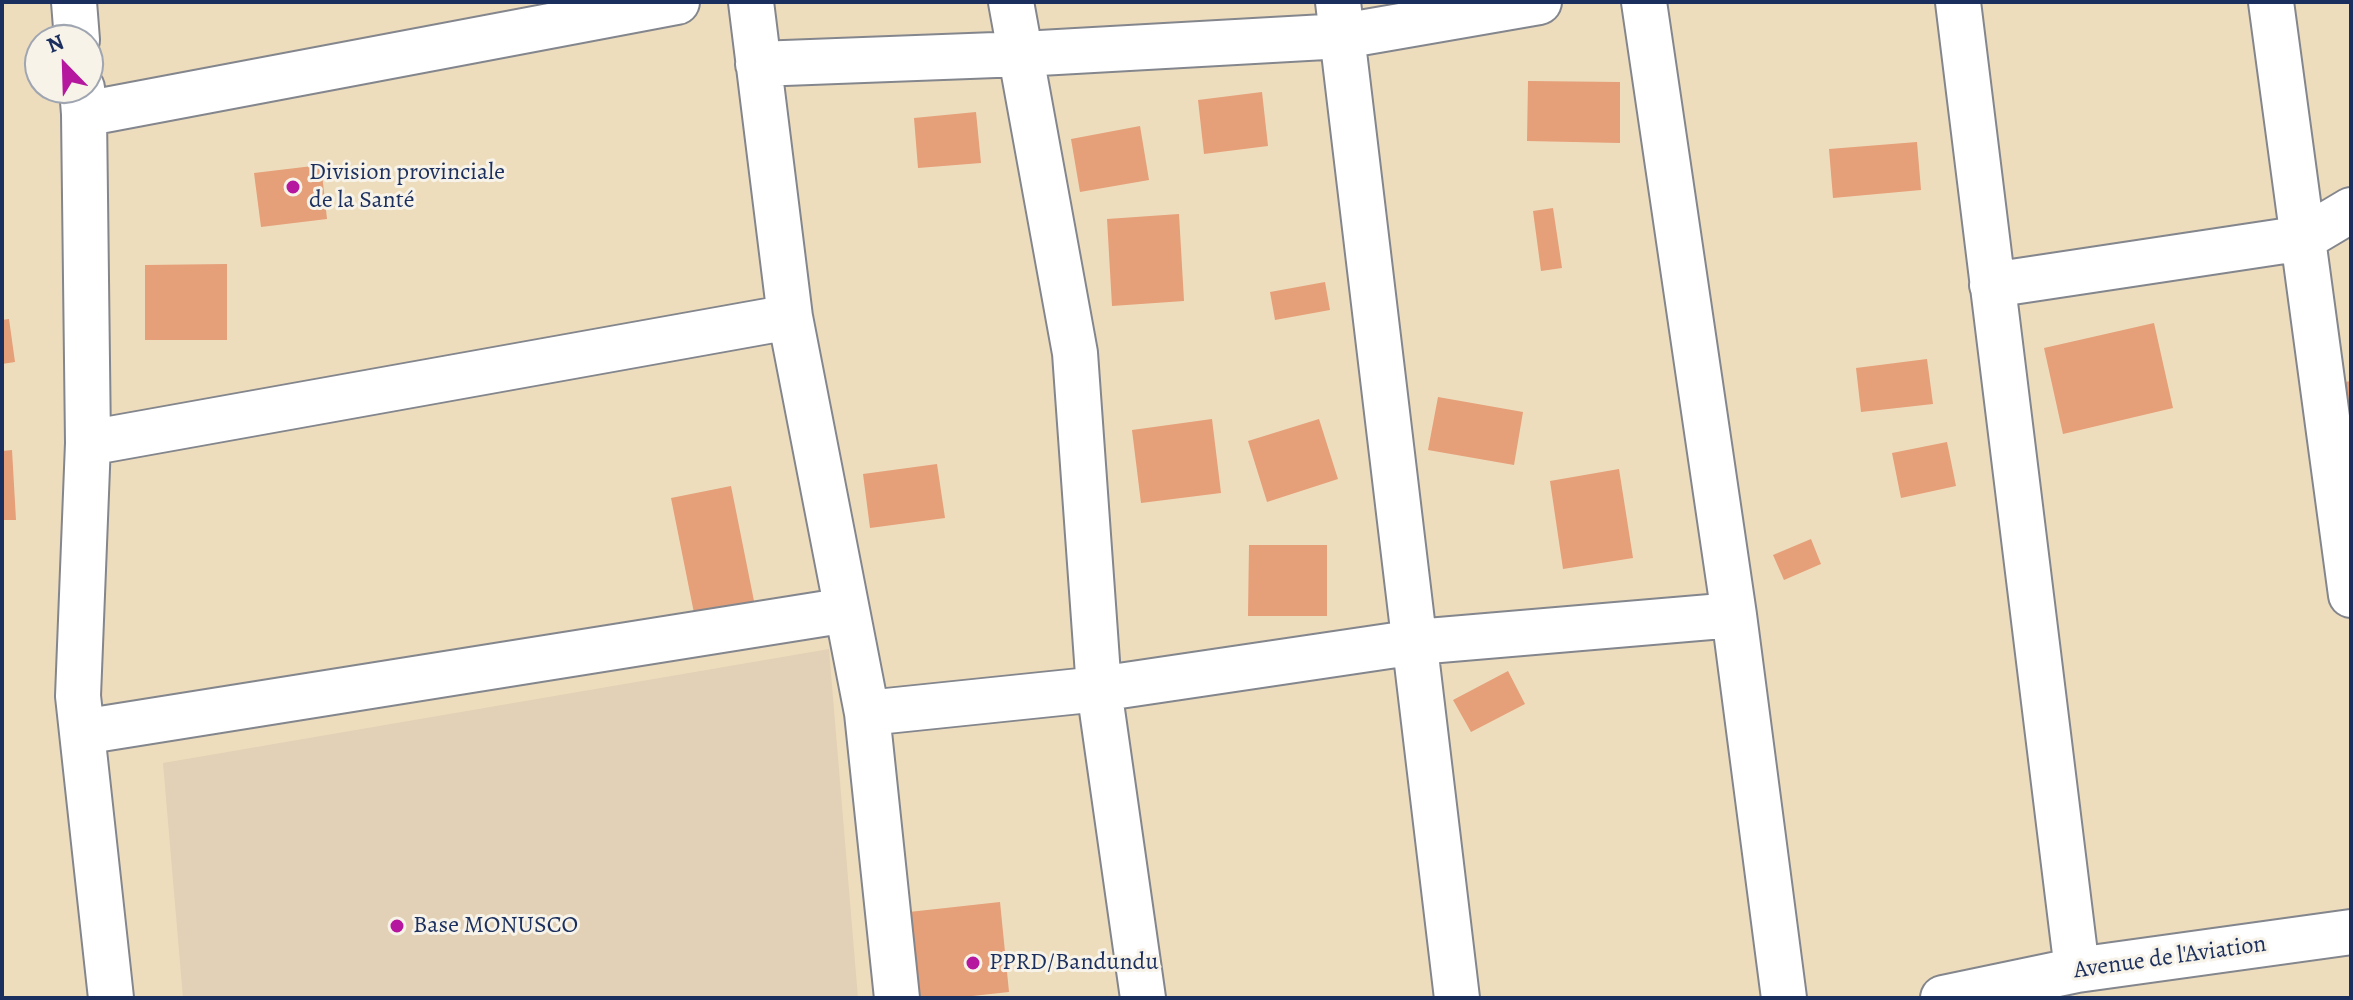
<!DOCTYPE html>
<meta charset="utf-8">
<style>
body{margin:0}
#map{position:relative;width:2353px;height:1000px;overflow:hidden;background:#eeddbc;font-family:Alegreya,serif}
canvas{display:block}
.frame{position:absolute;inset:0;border:4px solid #1b2f5e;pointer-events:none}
.north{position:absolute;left:24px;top:24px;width:80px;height:80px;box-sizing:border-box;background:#f7f3e8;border:2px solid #9fa5b1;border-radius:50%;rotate:337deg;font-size:22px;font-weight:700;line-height:32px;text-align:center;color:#1b2f5e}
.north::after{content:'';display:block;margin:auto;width:28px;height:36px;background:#b5179e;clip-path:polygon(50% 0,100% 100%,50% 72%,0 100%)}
</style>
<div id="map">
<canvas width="2353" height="1000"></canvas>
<div class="frame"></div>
<div class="north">N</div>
</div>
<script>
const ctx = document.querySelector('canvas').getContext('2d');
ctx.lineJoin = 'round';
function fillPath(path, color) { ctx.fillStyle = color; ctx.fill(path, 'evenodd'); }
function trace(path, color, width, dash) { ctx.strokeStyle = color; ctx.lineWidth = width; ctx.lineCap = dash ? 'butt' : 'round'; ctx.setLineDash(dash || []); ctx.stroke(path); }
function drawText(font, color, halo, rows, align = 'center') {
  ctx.font = font + ' Alegreya,serif'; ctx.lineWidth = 6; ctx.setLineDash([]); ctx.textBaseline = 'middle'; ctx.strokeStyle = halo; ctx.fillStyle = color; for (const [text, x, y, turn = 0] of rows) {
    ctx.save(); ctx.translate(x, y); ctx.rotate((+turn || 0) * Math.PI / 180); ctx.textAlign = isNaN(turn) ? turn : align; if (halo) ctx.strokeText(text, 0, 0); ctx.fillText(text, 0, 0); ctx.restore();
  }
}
const built = new Path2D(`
 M829,649L858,998H183L163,763Z`);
const building = new Path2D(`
 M1528,81L1620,82V143L1527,141Z
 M1262,92L1268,146L1204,154L1198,100Z
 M976,112L981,163L918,168L914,118Z
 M1140,126L1149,180L1080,192L1071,139Z
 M1917,142L1921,190L1833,198L1829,149Z
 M321,165L327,219L261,227L254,173Z
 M1553,208L1562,268L1541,271L1533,211Z
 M1179,214L1184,301L1112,306L1107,219Z
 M227,264V340H145V265Z
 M1325,282L1330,310L1275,320L1270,292Z
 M9,319L15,362L2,364V320Z
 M2154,323L2173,408L2063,434L2044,348Z
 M1927,359L1933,404L1861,412L1856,368Z
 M2351,381V439L2338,383Z
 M1438,397L1523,412L1514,465L1428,450Z
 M1212,419L1221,493L1141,503L1132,430Z
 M1319,419L1338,479L1267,502L1248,441Z
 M1947,442L1956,486L1901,498L1892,453Z
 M12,450L16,520H2V451Z
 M937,464L945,518L870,528L863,474Z
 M1619,469L1633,558L1563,569L1550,481Z
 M731,486L755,606L695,618L671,498Z
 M1811,539L1821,564L1784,580L1773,555Z
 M1249,545H1327V616H1248Z
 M1508,671L1525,704L1471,732L1453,700Z
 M1000,902L1009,992L954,998H919L909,912Z`);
const minor = new Path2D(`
 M74,2L77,40
 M751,2L790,317L867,713L897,998
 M1011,2L1075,353L1099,689L1143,998
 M1338,2L1457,998
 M1644,2L1734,615L1784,998
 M1958,2L2077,970
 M2271,2L2351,595
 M758,64L1022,54L1343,36L1539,2
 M82,88L84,114L88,443L78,696L111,998
 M84,114L677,2
 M1992,285L2304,238L2351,210
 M88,443L790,317
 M867,713L1099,689L1416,642L1734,615
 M82,732L847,610
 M1943,998L2077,970L2351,932`);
const markers = [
 [293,187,8,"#b5179e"],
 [397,926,8,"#b5179e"],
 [973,963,8,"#b5179e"]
];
const poiNames = [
 ["Division provinciale",309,173],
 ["de la Santé",309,201],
 ["Base MONUSCO",413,926],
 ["PPRD/Bandundu",989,963]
];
const streetNames = [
 ["Avenue de l'Aviation",2170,958,-8]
];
fillPath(built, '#e2d1b6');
fillPath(building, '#e59f79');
trace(minor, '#84868d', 48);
trace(minor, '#fff', 44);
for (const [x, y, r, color] of markers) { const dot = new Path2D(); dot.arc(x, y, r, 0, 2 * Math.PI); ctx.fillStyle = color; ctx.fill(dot); trace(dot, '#f7f3e8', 3); }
drawText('24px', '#1b2f5e', '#f7f3e8', poiNames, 'left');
drawText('24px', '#1b2f5e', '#f7f3e8', streetNames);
</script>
